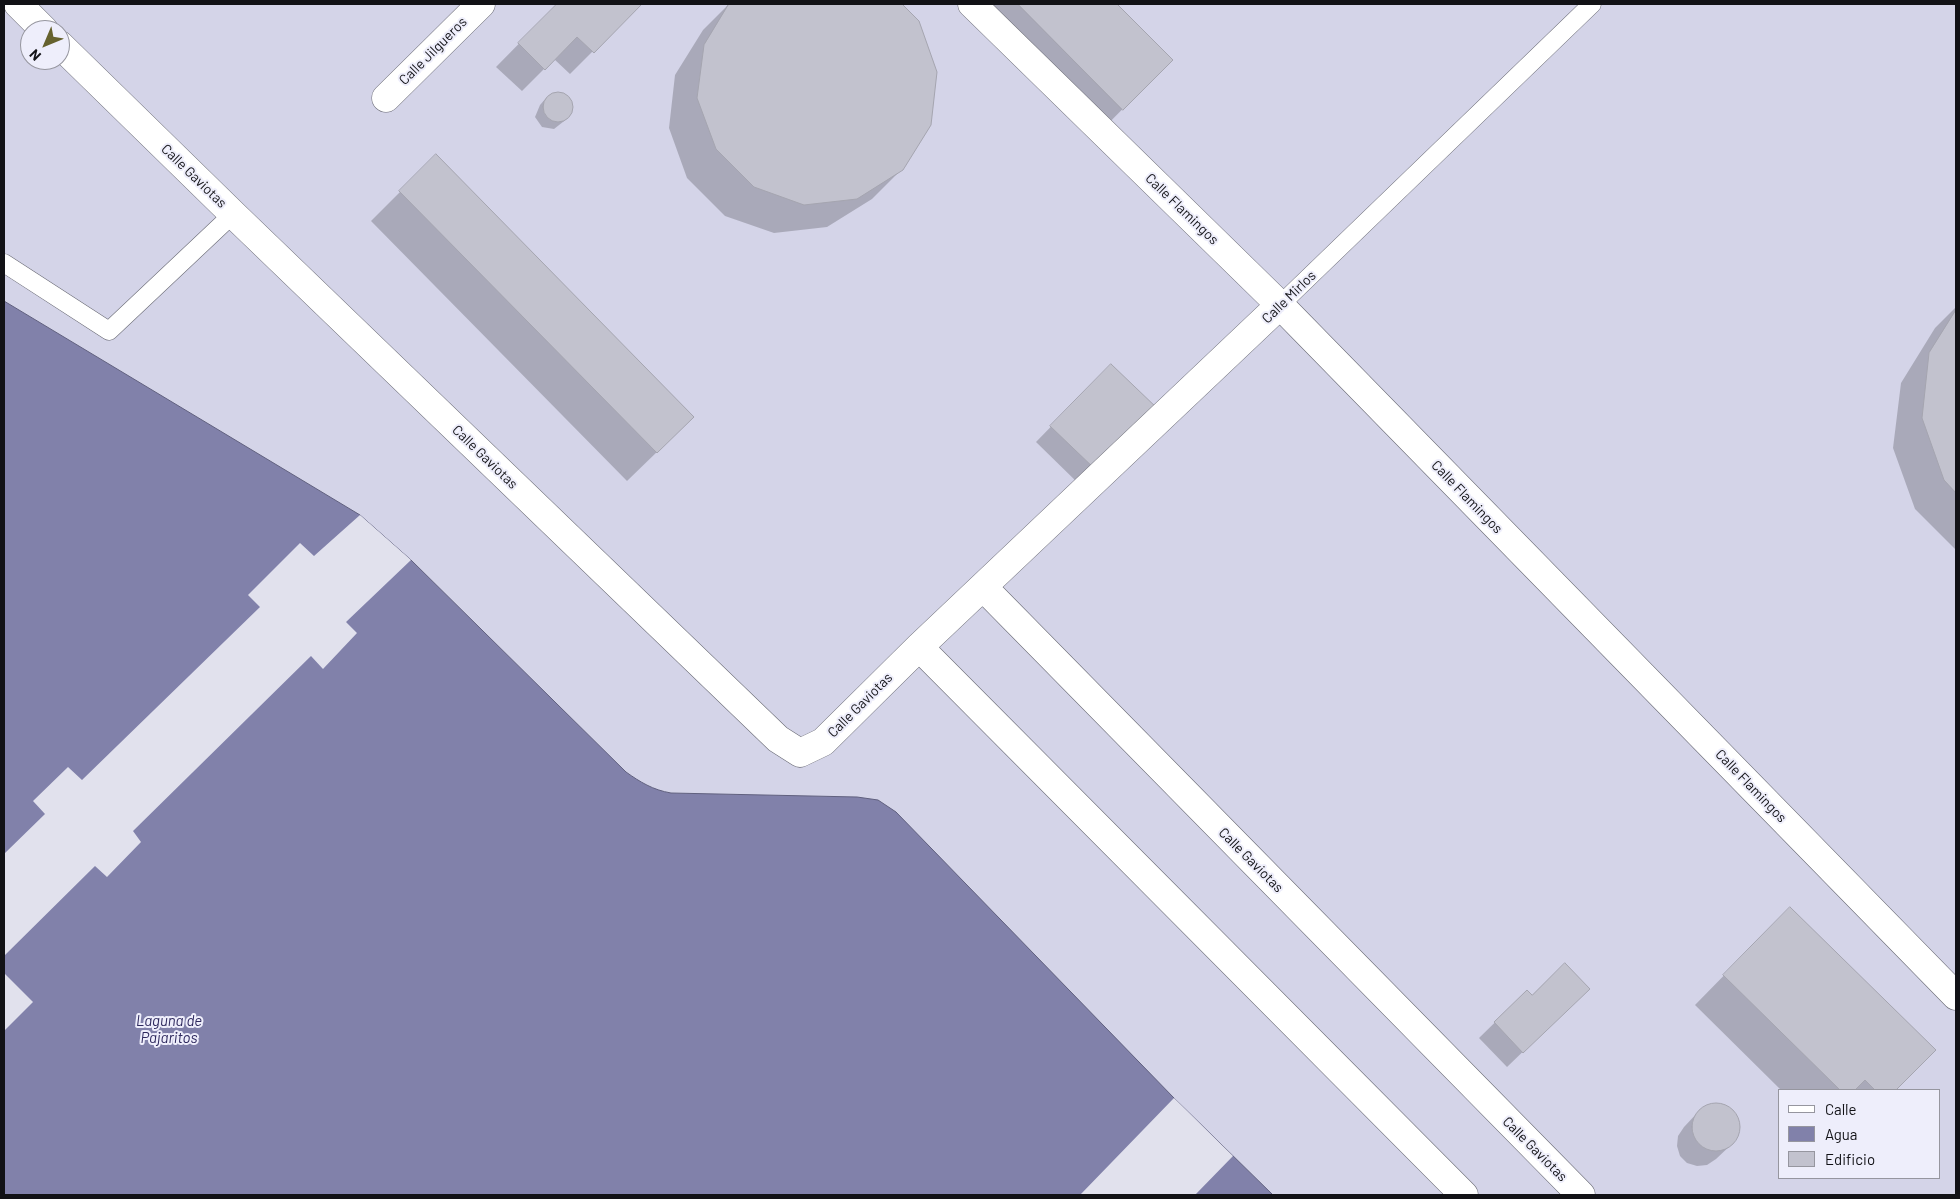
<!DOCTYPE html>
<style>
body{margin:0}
#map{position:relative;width:1960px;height:1199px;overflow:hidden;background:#e1e1ed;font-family:Barlow,sans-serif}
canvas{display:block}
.frame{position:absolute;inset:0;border:5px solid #121216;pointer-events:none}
.legend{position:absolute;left:1778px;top:1089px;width:162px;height:90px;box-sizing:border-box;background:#eeeefb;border:1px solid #96969f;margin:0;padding:6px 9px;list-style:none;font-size:15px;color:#121216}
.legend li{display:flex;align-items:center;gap:10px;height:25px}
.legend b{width:25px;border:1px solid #96969f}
.north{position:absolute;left:20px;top:20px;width:50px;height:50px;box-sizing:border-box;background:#eeeefb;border:1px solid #96969f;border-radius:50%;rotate:225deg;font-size:14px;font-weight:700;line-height:20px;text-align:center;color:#121216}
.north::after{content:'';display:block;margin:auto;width:18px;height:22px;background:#66622e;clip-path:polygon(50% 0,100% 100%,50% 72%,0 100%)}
</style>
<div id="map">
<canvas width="1960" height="1199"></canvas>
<div class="frame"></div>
<ul class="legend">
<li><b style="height:6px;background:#fff"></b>Calle</li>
<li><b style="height:14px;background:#8181aa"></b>Agua</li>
<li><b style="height:14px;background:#c2c2ce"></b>Edificio</li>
</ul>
<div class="north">N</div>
</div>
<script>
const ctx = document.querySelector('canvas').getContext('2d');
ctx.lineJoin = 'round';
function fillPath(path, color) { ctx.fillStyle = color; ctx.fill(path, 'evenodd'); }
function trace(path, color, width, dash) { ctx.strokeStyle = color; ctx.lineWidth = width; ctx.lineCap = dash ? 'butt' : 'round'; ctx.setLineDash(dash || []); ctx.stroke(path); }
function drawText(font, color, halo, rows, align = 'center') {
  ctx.font = font + ' Barlow,sans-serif'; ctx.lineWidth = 4; ctx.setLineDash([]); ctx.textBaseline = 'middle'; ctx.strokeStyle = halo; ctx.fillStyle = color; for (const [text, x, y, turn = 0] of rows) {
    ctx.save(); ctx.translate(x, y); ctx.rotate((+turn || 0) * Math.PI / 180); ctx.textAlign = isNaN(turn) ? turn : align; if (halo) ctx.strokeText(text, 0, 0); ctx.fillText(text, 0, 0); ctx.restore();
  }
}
const built = new Path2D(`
 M4,4H1956V1195H1273L1174,1098L857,797L671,793L657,791L641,782L626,772L411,560L360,515L4,301ZM30,30H60V60H30ZM1779,1090H1939V1178H1779Z`);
const water = new Path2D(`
 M4,301L360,515L411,560L626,772C640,782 653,790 671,793L857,797L878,800L896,812L1174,1098L1273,1195H4Z`);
const pier = new Path2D(`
 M360,515L411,560L346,622L357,633L323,669L311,656L133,831L141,842L107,877L95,866L4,956V854L45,814L33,801L68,767L82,780L260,607L248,595L300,543L314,556Z
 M4,973L33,1002L4,1031Z
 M1174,1098L1233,1156L1195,1195H1080Z`);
const shadow = new Path2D(`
 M558,4H640L570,74L554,59L522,91L496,67Z
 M729,4H900L918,22L902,169L872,199L827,227L774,233L725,216L687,178L669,128L675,75L703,30Z
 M960,4H1115L1171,60L1094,138Z
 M559,93L565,95L570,100L571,112L568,118L554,129L542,127L535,117L540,105L547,97Z
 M436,156L693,417L627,481L371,221Z
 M1956,307V550L1915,509L1893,448L1901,383L1935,328Z
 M1111,365L1156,409L1081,486L1036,442Z
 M1790,908L1934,1050L1894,1090H1781L1695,1005Z
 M1588,989L1507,1067L1479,1038L1527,991L1532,997Z
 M1718,1105L1728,1108L1735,1115L1738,1125L1737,1135L1732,1144L1716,1159L1707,1165L1697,1166L1687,1163L1680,1156L1677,1146L1678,1136L1684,1127L1699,1111L1708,1106Z`);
const building = new Path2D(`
 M557,4H642L594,53L577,37L545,70L518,43Z
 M729,4H902L919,21L937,72L931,125L903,170L857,199L804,205L754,187L716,149L697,98L704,45Z
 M1018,4H1117L1173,60L1123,110Z
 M543 107a15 15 0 1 1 30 0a15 15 0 1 1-30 0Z
 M436,154L694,417L657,453L399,191Z
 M1956,310V493L1944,480L1922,418L1929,353Z
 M1111,364L1158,409L1097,471L1050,426Z
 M1790,907L1936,1050L1896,1090H1875L1865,1080L1855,1090H1840L1723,975Z
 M1565,963L1590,989L1523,1053L1494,1022L1527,990L1532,995Z
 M1692 1127a24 24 0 1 1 48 0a24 24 0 1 1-48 0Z`);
const lane = new Path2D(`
 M4,263L109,331L233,214
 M1280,305L1592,4`);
const street = new Path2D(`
 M18,4L44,30
 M972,4L1280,305L1956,996
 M60,45L233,214L778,739L800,753L823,742L919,647L1280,305
 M386,98L481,4
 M983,587L1581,1195
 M919,647L1464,1195`);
const streetNames = [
 ["Calle Jilgueros",433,51,-45],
 ["Calle Gaviotas",194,176,44],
 ["Calle Flamingos",1182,209,44],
 ["Calle Mirlos",1289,297,-44],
 ["Calle Gaviotas",485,457,44],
 ["Calle Flamingos",1467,497,46],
 ["Calle Gaviotas",860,705,-45],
 ["Calle Flamingos",1751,786,46],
 ["Calle Gaviotas",1251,860,45],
 ["Calle Gaviotas",1535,1149,45]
];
const waterNames = [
 ["Laguna de",169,1021],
 ["Pajaritos",169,1038]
];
fillPath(built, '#d4d4e8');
fillPath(water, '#8181aa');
trace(water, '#60607e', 1);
fillPath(pier, '#e1e1ed');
fillPath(shadow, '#0003');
fillPath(building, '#c2c2ce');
trace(building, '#a5a5b0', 1);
trace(lane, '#696a74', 19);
trace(street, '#696a74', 29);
trace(lane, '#fff', 18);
trace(street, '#fff', 28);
drawText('14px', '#121216', '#eeeefb', streetNames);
drawText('italic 15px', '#2e295e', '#eeeefb', waterNames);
</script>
